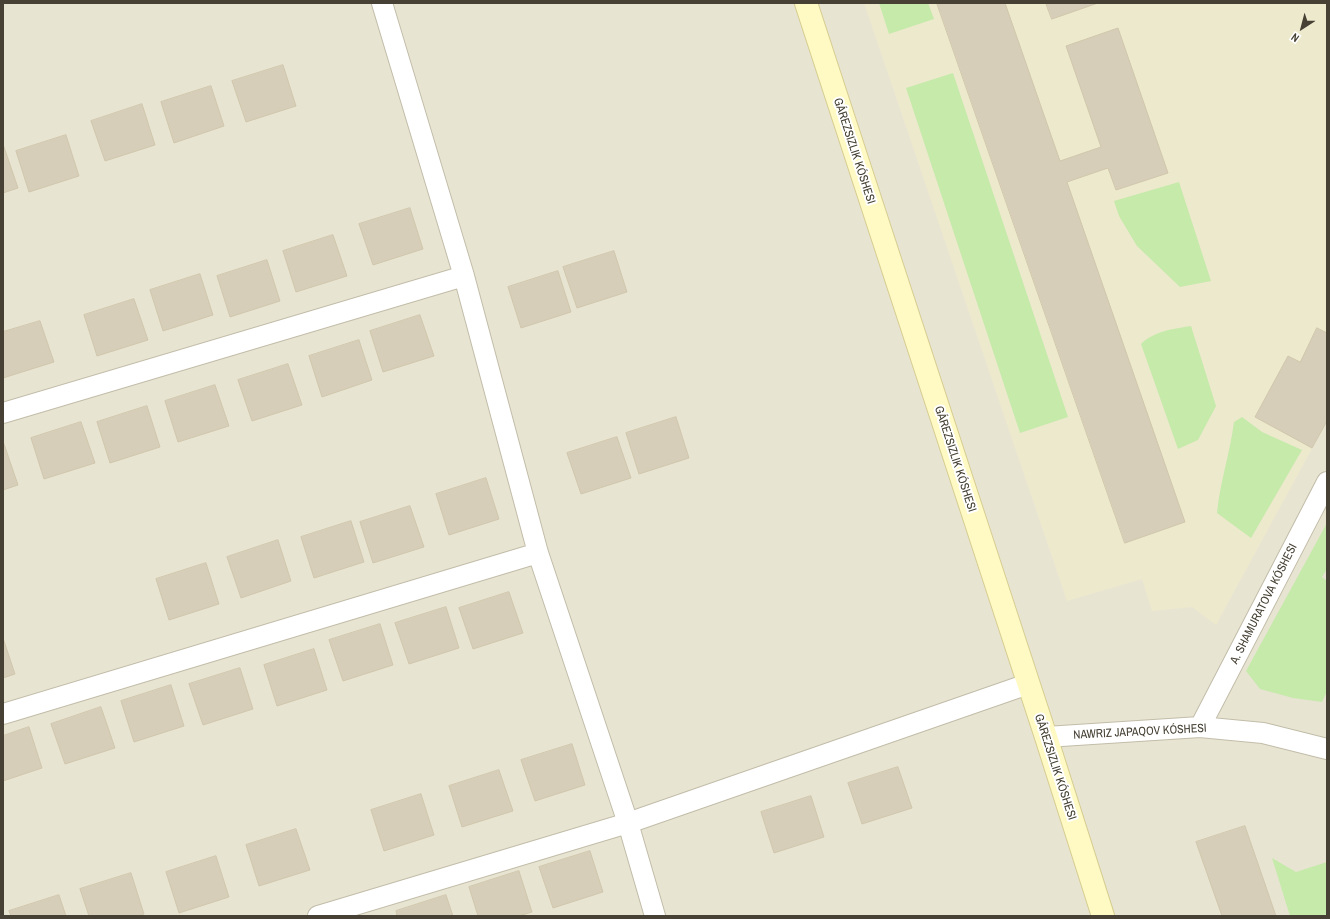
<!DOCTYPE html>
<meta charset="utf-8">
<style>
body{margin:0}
#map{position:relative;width:1330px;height:919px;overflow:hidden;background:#f3f1e4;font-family:"Archivo Narrow",sans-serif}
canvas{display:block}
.frame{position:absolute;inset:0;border:4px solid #464134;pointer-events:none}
.north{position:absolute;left:1282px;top:8px;width:40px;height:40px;-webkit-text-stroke:3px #fff;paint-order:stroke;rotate:216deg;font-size:11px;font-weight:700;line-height:16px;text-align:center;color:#464134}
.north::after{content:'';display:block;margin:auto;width:14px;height:18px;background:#464134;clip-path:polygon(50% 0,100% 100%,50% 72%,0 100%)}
</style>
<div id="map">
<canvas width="1330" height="919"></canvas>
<div class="frame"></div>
<div class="north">N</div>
</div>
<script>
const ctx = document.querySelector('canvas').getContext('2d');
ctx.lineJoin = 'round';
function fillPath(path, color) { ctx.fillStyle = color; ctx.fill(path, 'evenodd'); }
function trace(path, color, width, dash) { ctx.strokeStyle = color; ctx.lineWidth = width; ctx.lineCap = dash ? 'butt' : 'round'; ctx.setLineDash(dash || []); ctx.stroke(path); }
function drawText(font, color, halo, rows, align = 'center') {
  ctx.font = font + ' "Archivo Narrow",sans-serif'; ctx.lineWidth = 4; ctx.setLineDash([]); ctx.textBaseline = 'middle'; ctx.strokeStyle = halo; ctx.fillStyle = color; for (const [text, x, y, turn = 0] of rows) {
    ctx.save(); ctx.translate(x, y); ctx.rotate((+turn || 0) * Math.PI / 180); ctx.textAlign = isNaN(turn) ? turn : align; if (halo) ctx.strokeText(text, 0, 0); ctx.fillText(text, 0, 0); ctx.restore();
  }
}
const residential = new Path2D(`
 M3,3H1327V916H3Z`);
const education = new Path2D(`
 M864,3H1327V421L1216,625L1192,607L1152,611L1142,579L1067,601Z`);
const green = new Path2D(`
 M879,3H928L934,19L889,34Z
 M953,73L1068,417L1020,433L906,88Z
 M1179,182L1211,281L1180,287L1137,246L1119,216L1114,201Z
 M1191,326L1216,406L1198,440L1178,449L1141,344C1154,331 1173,329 1191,326Z
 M1242,417L1262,432L1302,450L1251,538L1217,513C1220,482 1230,453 1234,422Z
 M1327,523V569L1322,577L1327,581V691L1322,702L1293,698L1260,689L1246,671Z
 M1272,858L1296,872L1327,862V916H1290Z`);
const building = new Path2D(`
 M937,3H1005L1060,161L1101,147L1066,46L1118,28L1168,173L1116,190L1108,168L1067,182L1185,522L1125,543Z
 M1046,3H1098L1052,19Z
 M283,65L296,106L246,122L232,81Z
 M211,86L224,126L174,143L161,102Z
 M142,104L155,145L105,161L91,121Z
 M66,135L79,176L29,192L16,151Z
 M4,147L18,188L3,193V148Z
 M410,208L423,249L373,265L359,224Z
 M333,235L347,276L296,292L283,251Z
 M614,251L627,292L577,308L563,267Z
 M267,260L280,301L230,317L217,276Z
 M558,271L571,312L521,328L508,287Z
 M200,274L213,315L163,331L150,290Z
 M134,299L148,340L97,356L84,315Z
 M420,315L434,356L383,372L370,331Z
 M40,321L54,362L3,378V332Z
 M1317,328L1327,333V421L1312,448L1255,417L1288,356L1300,362Z
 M359,340L372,380L322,397L309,356Z
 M288,364L302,405L252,421L238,380Z
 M215,385L229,426L178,442L165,401Z
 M147,406L160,447L110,463L97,422Z
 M676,417L689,458L639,474L626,433Z
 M81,422L95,463L44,479L31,438Z
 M617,437L631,478L581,494L567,453Z
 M4,444L18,485L3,490V445Z
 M486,478L499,519L449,535L436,494Z
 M410,506L424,547L373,563L360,522Z
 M351,521L364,562L314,578L301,537Z
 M278,540L291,581L241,598L227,557Z
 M206,563L219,604L169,620L156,579Z
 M509,592L523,633L473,649L459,608Z
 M446,607L459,648L409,664L395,623Z
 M380,624L393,665L343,681L329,640Z
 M3,638L15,674L3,678Z
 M314,649L327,690L277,706L264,665Z
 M240,668L253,709L203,725L189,684Z
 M171,685L184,726L134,742L121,701Z
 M101,707L115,748L65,764L51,724Z
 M29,727L42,768L3,781V736Z
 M572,744L585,785L535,801L521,760Z
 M898,767L912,808L862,824L848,783Z
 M499,770L513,811L462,827L449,786Z
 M421,794L434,835L384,851L371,810Z
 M811,796L824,837L774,853L761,812Z
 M1245,826L1276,916H1222L1196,842Z
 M296,829L310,870L259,886L246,845Z
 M590,851L603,892L553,908L539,867Z
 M216,856L229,897L179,913L166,872Z
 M519,871L532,912L519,916H478L469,887Z
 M131,873L144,914L137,916H89L80,889Z
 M59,895L66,916H11L9,911Z
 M446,895L453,916H397L396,911Z`);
const street = new Path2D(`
 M382,3L464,276L538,553L628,823L655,916
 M3,413L464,276
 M3,714L538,553
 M1200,727L1327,482
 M1046,737L1200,727L1263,733L1327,749
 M318,916L628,823L1028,684`);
const secondary = new Path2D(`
 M806,3L1046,737L1103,916`);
const streetNames = [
 ["GÁREZSIZLIK KÓSHESI",854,151,72],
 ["GÁREZSIZLIK KÓSHESI",955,459,72],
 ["A. SHAMURATOVA KÓSHESI",1264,604,-63],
 ["NAWRIZ JAPAQOV KÓSHESI",1140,732,-3],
 ["GÁREZSIZLIK KÓSHESI",1055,767,72]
];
fillPath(residential, '#e8e4d2');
fillPath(education, '#ede9cd');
fillPath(green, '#c5eaaa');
fillPath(building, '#d6ceb9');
trace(building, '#d1c7ac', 1);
trace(street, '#c2bda9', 22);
trace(secondary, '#d6cd91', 24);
trace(street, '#fff', 20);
trace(secondary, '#fff9c3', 22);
drawText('12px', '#464134', '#fff', streetNames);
</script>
